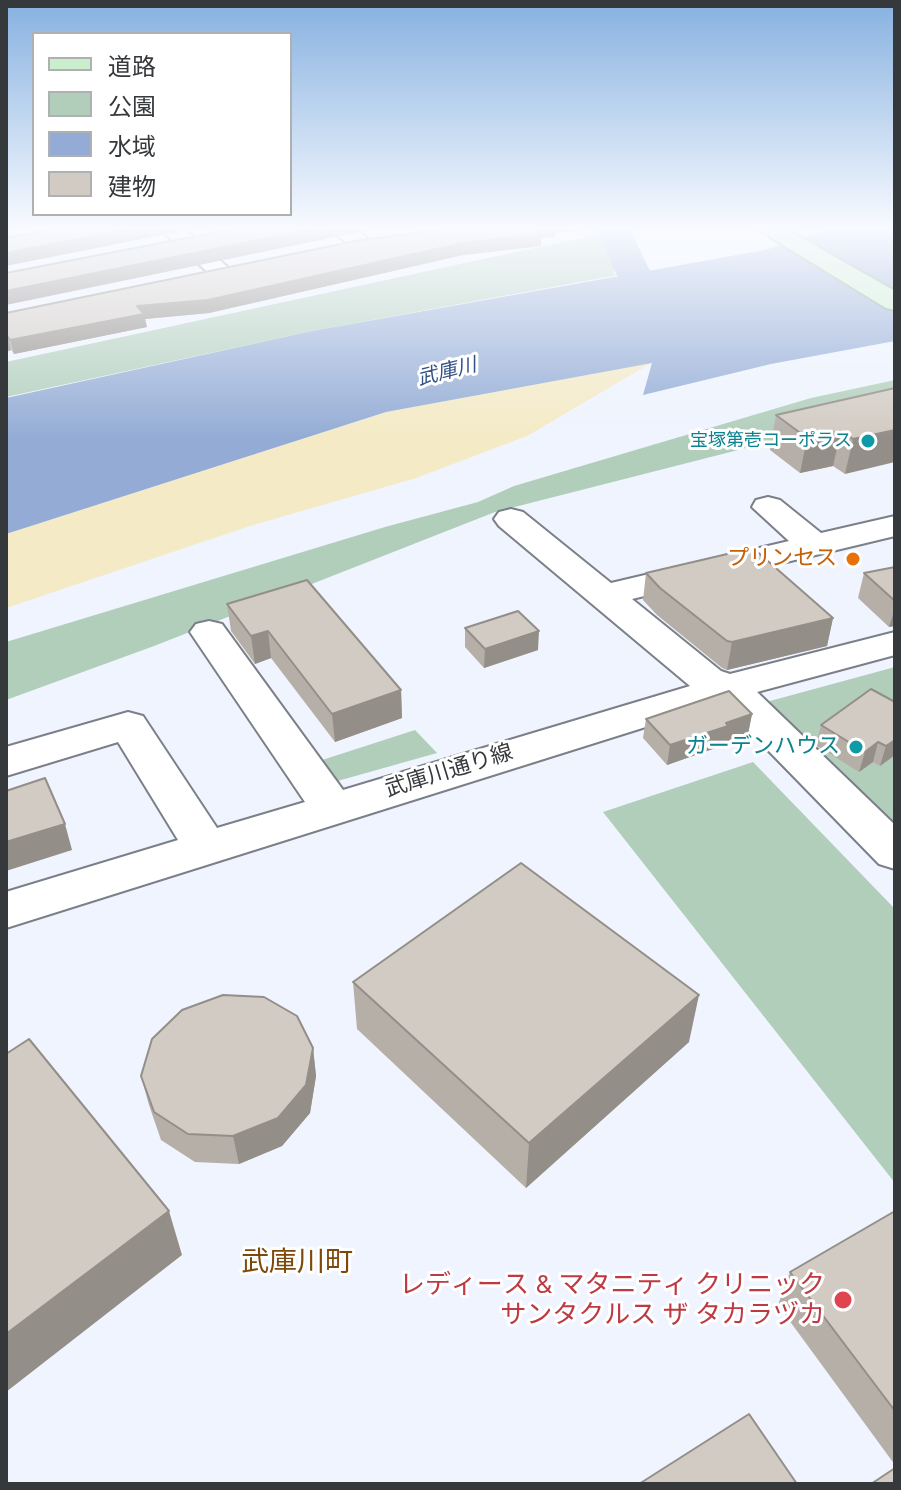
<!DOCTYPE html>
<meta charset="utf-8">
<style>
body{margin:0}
#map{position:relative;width:901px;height:1490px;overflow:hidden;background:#eff4fe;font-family:Figtree,"Noto Sans JP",sans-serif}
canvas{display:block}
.frame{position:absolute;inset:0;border:8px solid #36393c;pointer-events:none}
.legend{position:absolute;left:32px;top:32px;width:260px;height:184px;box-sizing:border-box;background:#fff;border:2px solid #afb0b1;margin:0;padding:10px 14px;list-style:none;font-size:24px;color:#36393c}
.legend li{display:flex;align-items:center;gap:16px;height:40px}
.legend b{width:40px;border:2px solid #afb0b1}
</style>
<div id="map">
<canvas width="901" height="1490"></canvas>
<div class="frame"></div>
<ul class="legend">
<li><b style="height:10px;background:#cbeecf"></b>道路</li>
<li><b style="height:22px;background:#b1cebb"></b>公園</li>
<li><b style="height:22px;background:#94acd5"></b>水域</li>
<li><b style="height:22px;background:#d2cbc3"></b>建物</li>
</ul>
</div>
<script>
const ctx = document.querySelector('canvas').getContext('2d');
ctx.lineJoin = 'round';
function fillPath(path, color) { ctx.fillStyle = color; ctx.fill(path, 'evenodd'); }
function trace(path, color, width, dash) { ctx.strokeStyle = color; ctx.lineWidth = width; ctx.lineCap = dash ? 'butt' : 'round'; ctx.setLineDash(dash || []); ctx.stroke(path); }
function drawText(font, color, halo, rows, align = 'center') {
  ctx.font = font + ' Figtree,"Noto Sans JP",sans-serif'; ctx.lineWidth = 6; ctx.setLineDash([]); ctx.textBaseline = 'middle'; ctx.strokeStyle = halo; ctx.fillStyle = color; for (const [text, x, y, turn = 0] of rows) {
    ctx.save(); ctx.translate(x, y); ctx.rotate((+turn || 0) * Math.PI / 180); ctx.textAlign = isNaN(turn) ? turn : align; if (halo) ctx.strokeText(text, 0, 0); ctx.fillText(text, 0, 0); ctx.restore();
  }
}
const green = new Path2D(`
 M604,233L609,251L618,257L613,274L618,275L312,331L6,397V362Z
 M895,380V410L495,512L154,646L6,700V642L385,527L478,502L514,486L811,398Z
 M895,667V841L759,708L770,701Z
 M415,730L437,753L334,782L319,761Z
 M753,762L895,909V1183L603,812Z`);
const sand = new Path2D(`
 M653,362L527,436L416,478L250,526L6,608V534L386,412Z`);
const water = new Path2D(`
 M831,229H895V341L771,364L643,395L652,363L386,412L6,534V398L312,331L765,250Z`);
const river = new Path2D(`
 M597,229H630L649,269L693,315L687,323L674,326L661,323L616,274Z`);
const minor = new Path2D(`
 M160,229H185L233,272L229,277H213Z
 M329,229H356L371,242L368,247H352Z
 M768,497L780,500L821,533L895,516V536L632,599L721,671L730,674L895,632V655L757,692L895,825V869L879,864L722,703L6,928V892L178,840L118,742L6,776V747L128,712L143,716L217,828L305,802L190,632L196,624L209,621L222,624L343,790L690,686L499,526L494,519L499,512L511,509L523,512L611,583L789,541L752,507L756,500Z`);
const major = new Path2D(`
 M757,229H786L895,291V310L886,308Z`);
const wall = new Path2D(`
 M555,233V237L541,238V246L463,255L209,313L145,319L147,327L14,354L11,350L6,352V313Z
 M895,388L845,474L833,466L800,473L770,450L776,415Z
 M895,567V626L889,627L858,598L864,573Z
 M646,573L833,618L827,646L727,670L722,668L657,615L643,600Z
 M227,604L401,690L402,718L335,742L271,658L255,664L231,631Z
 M465,628L538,650L484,668L465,647Z
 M871,689L895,755L880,766L873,762L859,772L816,745L821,725Z
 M752,714L748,734L725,742L724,745L667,765L643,738L646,719Z
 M353,982L689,1042L526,1188L357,1029Z
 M313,1048L316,1076L310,1113L282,1146L239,1164L195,1162L161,1140L149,1105L141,1076Z
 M895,1211V1465L778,1305L790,1272Z`);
const shadedWall = new Path2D(`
 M129,229H192L6,266V253Z
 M313,229H380L359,232L6,305V291Z
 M535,229H604L555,233V237L541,238V246L463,255L209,313L145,319L147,327L14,354L10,340L137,306Z
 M6,337H8L11,350L6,352Z
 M895,430V462L845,474L853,439Z
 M841,431L833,466L800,473L807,438Z
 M895,608V626L889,627Z
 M833,618L827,646L727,670L732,642Z
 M268,631L271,658L255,664L251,636Z
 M539,631L538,650L484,668L485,649Z
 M401,690L402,718L335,742L332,714Z
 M752,714L748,734L725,742L724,745L667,765L670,745Z
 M895,740V755L880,766L886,746Z
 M878,742L873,762L859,772L865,752Z
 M65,824L72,850L6,871V842Z
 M699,995L689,1042L526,1188L529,1143Z
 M313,1048L316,1076L310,1113L282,1146L239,1164L233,1136Z
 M169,1211L182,1255L6,1392V1334Z`);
const building = new Path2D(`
 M55,229H129L6,253V238Z
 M233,229H313L6,291V273Z
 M448,229H537L541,234L463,243L208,300L137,306L144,314L10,340L8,337H6V313L360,240Z
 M895,388V430L853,439L841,431L807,438L776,415Z
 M753,548L833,618L732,642L727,641L660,588L646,573Z
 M895,567V601L864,573Z
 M307,580L401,690L332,714L268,631L251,636L227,604Z
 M518,611L539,631L485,649L465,628Z
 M871,689L895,702V740L886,746L878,742L865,752L821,725Z
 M729,691L752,714L726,723L728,726L670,745L646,719Z
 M45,778L65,824L6,842V791Z
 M521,863L699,995L529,1143L353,982Z
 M223,995L264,997L297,1016L313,1048L306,1085L278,1118L233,1136L188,1134L154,1112L141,1076L152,1039L182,1010Z
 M29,1039L169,1211L6,1334V1054Z
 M895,1211V1411L790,1272Z
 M749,1414L797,1484H639Z
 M895,1468V1484H871Z`);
const markers = [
 [868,441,8,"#0f9aa8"],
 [853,559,8,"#e8710a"],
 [856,747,8,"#0f9aa8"],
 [843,1300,10,"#e0444e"]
];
const farCulturenames = [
 ["宝塚第壱コーポラス",852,441]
];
const farWaternames = [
 ["武庫川",447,372,-14]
];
const foodNames = [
 ["プリンセス",837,559]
];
const cultureNames = [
 ["ガーデンハウス",840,747]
];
const streetNames = [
 ["武庫川通り線",449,771,-17]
];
const nearHealthnames = [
 ["レディース & マタニティ クリニック",825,1285],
 ["サンタクルス ザ タカラヅカ",825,1315]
];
const nearNeighbourhoodnames = [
 ["武庫川町",297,1263]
];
fillPath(green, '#b1cebb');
fillPath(sand, '#f4eac5');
fillPath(water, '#94acd5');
fillPath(river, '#94acd5');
trace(minor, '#7b8088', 4);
trace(major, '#81a787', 4);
fillPath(minor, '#fff');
fillPath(major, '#cbeecf');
fillPath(wall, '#b5afa8');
fillPath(shadedWall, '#938e88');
fillPath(building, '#d2cbc3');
trace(building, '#938e88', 2);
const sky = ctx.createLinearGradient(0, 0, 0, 438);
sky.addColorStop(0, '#86b1e0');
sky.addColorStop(0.52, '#f8faff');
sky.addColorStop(1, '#f8faff00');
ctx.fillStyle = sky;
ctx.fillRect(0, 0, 901, 438);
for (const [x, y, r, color] of markers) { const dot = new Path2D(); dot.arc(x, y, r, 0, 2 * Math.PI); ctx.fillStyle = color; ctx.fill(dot); trace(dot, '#fff', 3); }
drawText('18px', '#0d838f', '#fff', farCulturenames, 'right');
drawText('italic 20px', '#325186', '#fff', farWaternames);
drawText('22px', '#c56008', '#fff', foodNames, 'right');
drawText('22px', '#0d838f', '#fff', cultureNames, 'right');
drawText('22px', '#36393c', '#fff', streetNames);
drawText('26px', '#be3a42', '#fff', nearHealthnames, 'right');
drawText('28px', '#7e480b', '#fff', nearNeighbourhoodnames);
</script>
